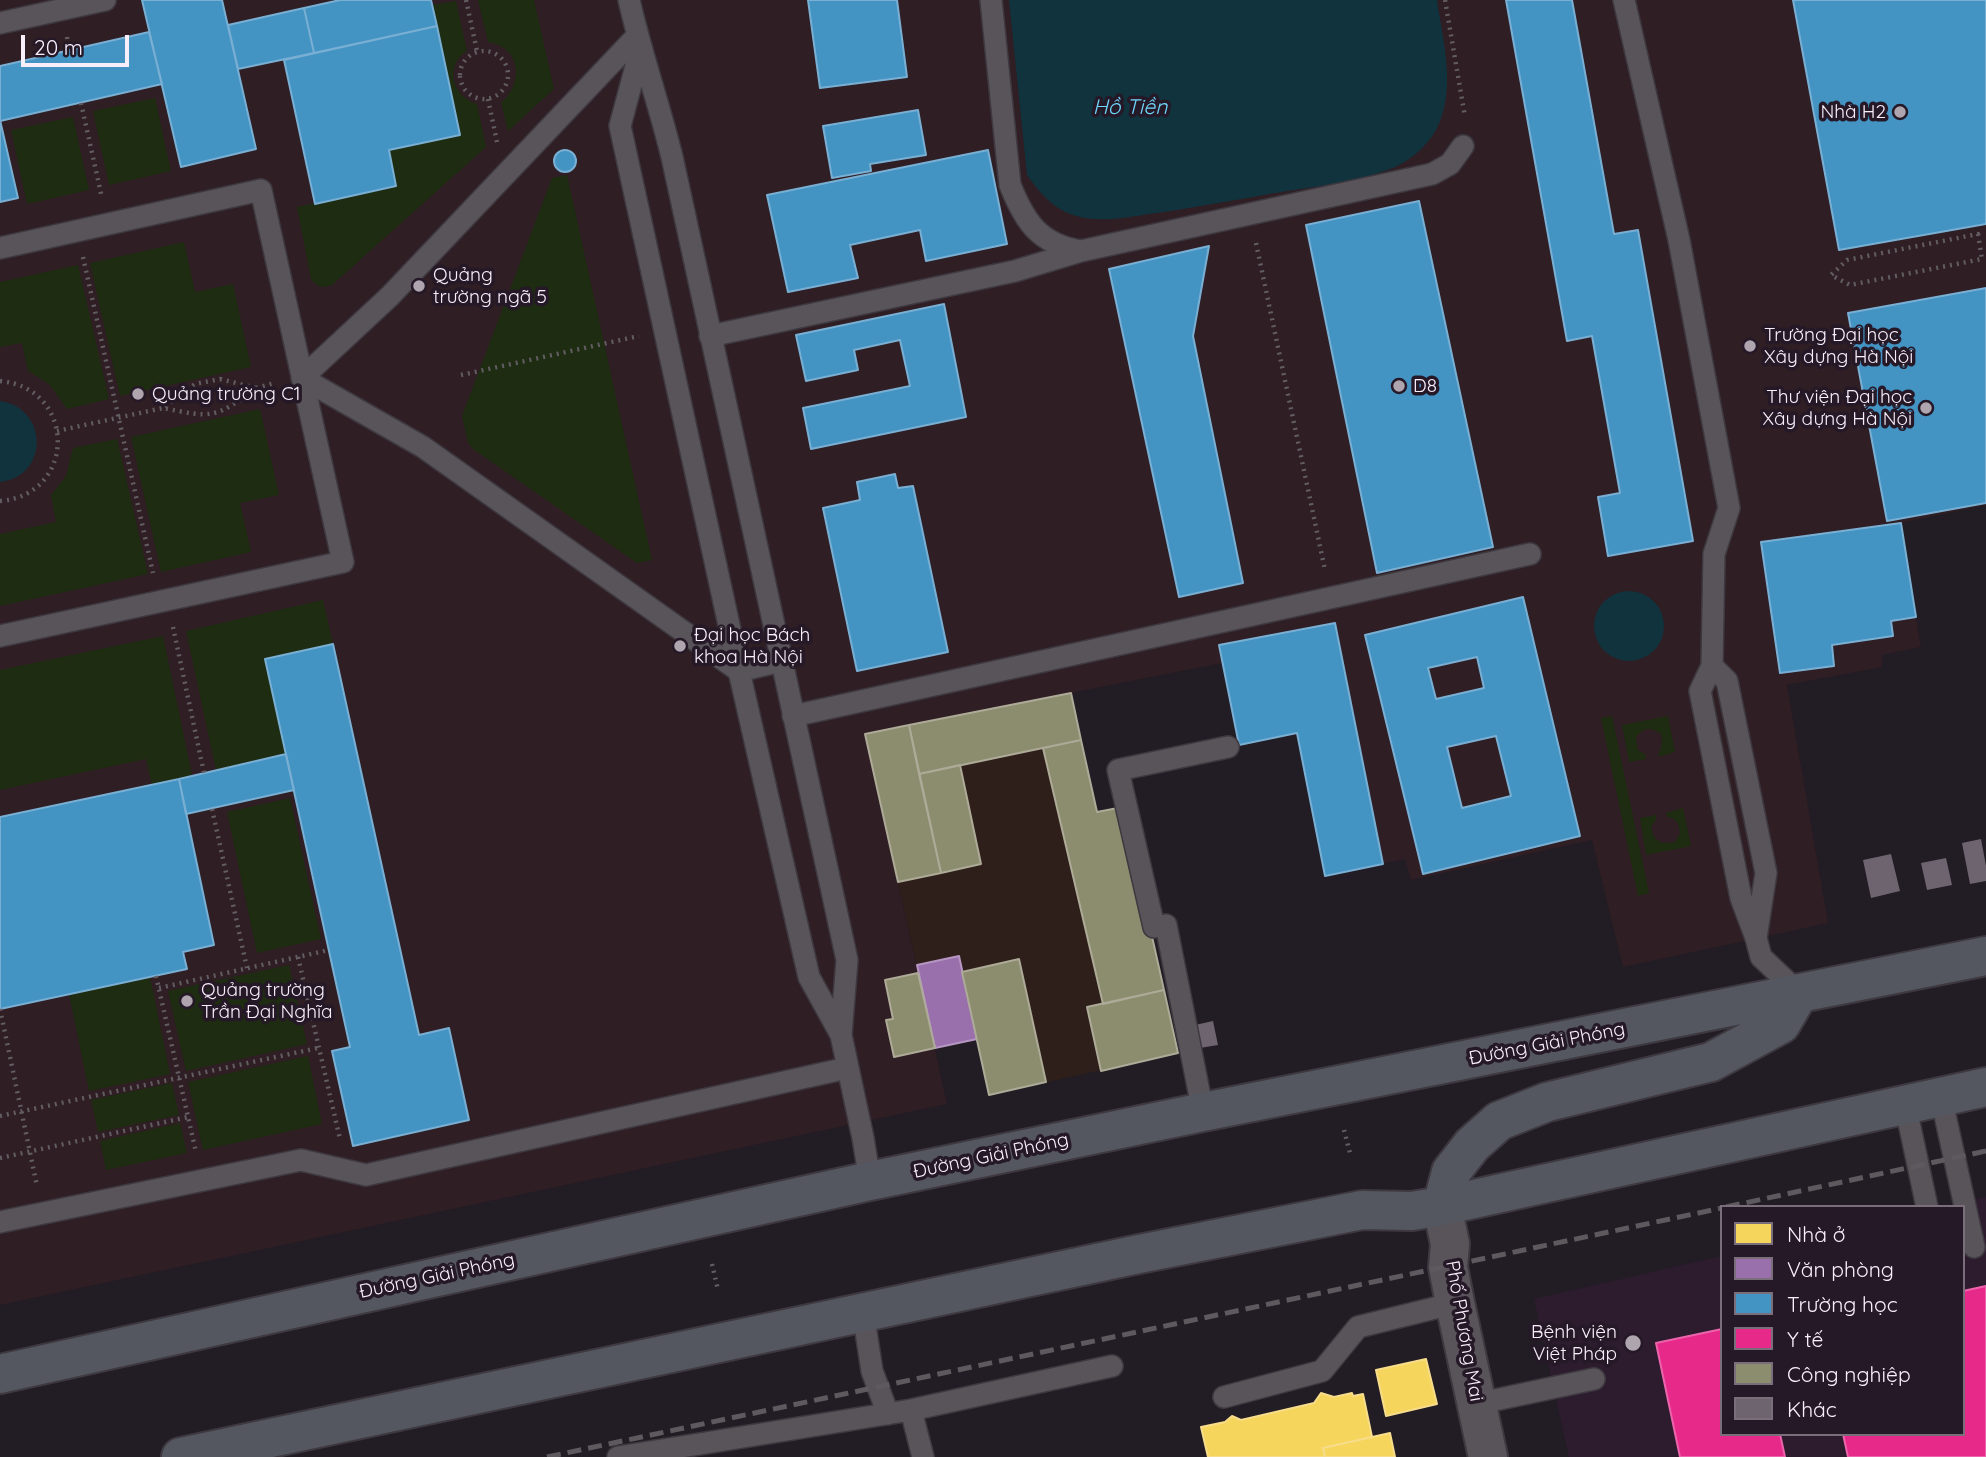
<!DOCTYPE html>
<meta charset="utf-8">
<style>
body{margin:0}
#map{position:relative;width:1986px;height:1457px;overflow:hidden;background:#221c24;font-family:Quicksand,sans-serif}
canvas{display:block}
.legend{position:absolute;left:1720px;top:1205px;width:245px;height:231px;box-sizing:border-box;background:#251827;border:2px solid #7a6e7b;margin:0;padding:9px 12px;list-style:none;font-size:21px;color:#f9effa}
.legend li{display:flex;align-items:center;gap:14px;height:35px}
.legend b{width:35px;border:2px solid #7a6e7b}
.scale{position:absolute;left:21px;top:35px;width:108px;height:32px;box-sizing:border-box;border:4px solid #f9effa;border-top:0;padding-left:9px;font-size:21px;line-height:24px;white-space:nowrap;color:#f9effa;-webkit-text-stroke:5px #251827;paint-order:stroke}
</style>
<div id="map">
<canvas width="1986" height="1457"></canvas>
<ul class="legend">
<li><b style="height:19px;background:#f6d55c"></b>Nhà ở</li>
<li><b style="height:19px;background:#9970ab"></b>Văn phòng</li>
<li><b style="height:19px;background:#4393c3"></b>Trường học</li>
<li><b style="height:19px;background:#e7298a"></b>Y tế</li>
<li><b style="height:19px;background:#8c8c6e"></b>Công nghiệp</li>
<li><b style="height:19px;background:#6e6470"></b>Khác</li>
</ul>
<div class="scale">20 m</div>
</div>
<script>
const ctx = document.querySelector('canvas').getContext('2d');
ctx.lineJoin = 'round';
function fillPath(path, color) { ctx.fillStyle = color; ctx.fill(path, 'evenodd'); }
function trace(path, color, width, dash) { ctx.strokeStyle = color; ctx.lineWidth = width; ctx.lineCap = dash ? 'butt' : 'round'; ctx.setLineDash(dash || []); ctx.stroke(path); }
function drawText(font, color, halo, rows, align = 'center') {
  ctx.font = font + ' Quicksand,sans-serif'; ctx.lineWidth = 7; ctx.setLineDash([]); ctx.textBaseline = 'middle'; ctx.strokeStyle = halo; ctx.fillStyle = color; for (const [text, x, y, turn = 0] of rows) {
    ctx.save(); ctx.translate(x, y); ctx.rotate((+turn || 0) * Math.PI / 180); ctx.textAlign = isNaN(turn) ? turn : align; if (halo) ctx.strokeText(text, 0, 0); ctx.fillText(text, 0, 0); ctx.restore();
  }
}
const built = new Path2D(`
 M1986,1197V1457H1569L1534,1299L1722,1256V1434H1963V1207H1943Z`);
const industrial = new Path2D(`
 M1071,693L1097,812L1123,807L1178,1053L989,1095L977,1039L935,1048L865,734Z`);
const education = new Path2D(`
 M0,0H1986V505L1901,523L1921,647L1882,655V667L1787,685L1828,923L1623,967L1592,840L1411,880L1405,859L1325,876L1297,734L1239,745L1222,663L909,725L865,735L947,1104L0,1305Z`);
const green = new Path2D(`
 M478,0H534L554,89L508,131L501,103C524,83 521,47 488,42Z
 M456,1L467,51C443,66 453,97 477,104L486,147L332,285C323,288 318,288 311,279L297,207L396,186L389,150L460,135L432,5Z
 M155,98L171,171L109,185L93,111Z
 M73,117L89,190L27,204L11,130Z
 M567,175L652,560L637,563L473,449L468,443L462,416L552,178Z
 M184,242L195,292L233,284L251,367L120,396L90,263Z
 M78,265L109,399L67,409L49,384L28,371L22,343L0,347V282Z
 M260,409L279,495L240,503L251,552L161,572L131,437Z
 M117,439L148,574L0,606V534L56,522L51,495L66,476L73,448Z
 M323,600L333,644L265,659L286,754L216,770L186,631Z
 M163,636L192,775L152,785L146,759L0,790V670Z
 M1612,716L1649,893L1638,896L1601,718Z
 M1668,716L1675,752L1658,757L1662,743L1661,734C1650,727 1646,726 1636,737L1638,750L1645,754L1646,759L1629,762L1622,725Z
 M290,798L321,939L257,953L227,812Z
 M1683,808L1691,846L1646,855L1640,818L1656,815V820L1651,827C1654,842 1661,845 1675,842L1680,833C1679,824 1677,818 1667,817L1666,813Z
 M289,965L307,1044L186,1071L168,991Z
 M150,977L170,1074L89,1091L69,994Z
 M308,1056L322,1124L203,1150L188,1082Z
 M172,1083L179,1115L98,1132L91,1100Z
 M180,1123L187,1153L106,1170L100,1141Z`);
const water = new Path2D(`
 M1009,0H1437C1443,42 1457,90 1436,130C1427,146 1410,161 1393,168C1349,185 1298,188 1253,197C1216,203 1180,210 1143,215C1124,218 1104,221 1085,218C1058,214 1042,196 1027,175Z
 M0,401C49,408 49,477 0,482Z
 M1594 626a35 35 0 1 1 70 0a35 35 0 1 1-70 0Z`);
const homes = new Path2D(`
 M1426,1359L1437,1404L1386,1416L1376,1370Z
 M1321,1393L1334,1397L1352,1393L1353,1396L1363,1394L1372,1437L1323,1448L1325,1457H1208L1201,1427L1225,1422L1232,1416L1241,1420L1314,1403Z
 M1390,1433L1395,1457H1325L1323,1448Z`);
const offices = new Path2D(`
 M959,956L977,1039L935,1048L917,965Z`);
const schools = new Path2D(`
 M142,0H222L256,149L181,167Z
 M340,0H431L437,26L314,53L304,8Z
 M808,0H897L907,77L820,88Z
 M1506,0H1572L1614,234L1638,230L1693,541L1608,556L1598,497L1620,493L1592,336L1567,341Z
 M1793,0H1986V224L1839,250Z
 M304,8L314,53L238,69L228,25Z
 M437,26L460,135L389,150L396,186L315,204L284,60Z
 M149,32L162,84L0,121V66Z
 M918,110L926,155L870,164L871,171L832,178L823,126Z
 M0,120L18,198L0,202Z
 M554 161a11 11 0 1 1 22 0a11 11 0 1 1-22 0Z
 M988,150L1007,244L926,261L920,230L850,245L858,278L788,292L767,195Z
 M1419,201L1493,547L1377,573L1306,225Z
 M1209,246L1193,336L1243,583L1179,597L1109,269Z
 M1986,288V503L1887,521L1848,313Z
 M944,304L966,417L811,449L803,408L910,386L900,340L854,350L858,370L806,381L796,335Z
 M895,474L898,488L913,486L948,652L857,671L823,508L860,500L857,482Z
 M1901,523L1916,617L1891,621L1893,636L1832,645L1834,666L1780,673L1761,542Z
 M1523,597L1580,836L1423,874L1365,635ZM1477,657L1484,688L1436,699L1428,668ZM1496,736L1511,796L1462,808L1447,747Z
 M1335,623L1383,864L1325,876L1297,733L1239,745L1219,645Z
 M333,644L419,1035L449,1028L469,1120L353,1146L332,1051L350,1047L265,659Z
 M286,754L294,790L186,814L179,779Z
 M179,779L214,945L183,952L187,969L0,1009V817Z`);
const health = new Path2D(`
 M1986,1286V1457H1848L1843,1434H1963V1291Z
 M1722,1329V1434H1780L1785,1457H1680L1656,1343Z`);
const industry = new Path2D(`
 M1071,693L1081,740L919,774L909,725Z
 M909,725L941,873L898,882L865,734Z
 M1081,740L1097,812L1123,807L1164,990L1103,1004L1043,748Z
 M960,765L981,864L941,873L919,774Z
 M1019,959L1046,1082L989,1095L962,972Z
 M918,973L935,1048L894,1057L886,1020L893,1019L885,980Z
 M1164,990L1178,1053L1101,1071L1087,1007Z`);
const building = new Path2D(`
 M1981,839L1986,866V881L1970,884L1962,843Z
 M1891,854L1900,891L1871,898L1863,860Z
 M1946,858L1952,885L1927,890L1921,863Z
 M1213,1021L1218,1045L1200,1048L1195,1025Z`);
const path = new Path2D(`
 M466,0L477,51
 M1445,0L1465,117
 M67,37L69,50
 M460 75a24 24 0 1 1 48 0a24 24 0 1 1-48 0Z
 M488,99L497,142
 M81,103L102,198
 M1978,234L1982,259L1850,285L1831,275L1847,260Z
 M1256,243L1325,570
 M83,257L153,573
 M461,375L639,336
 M220,379L256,388C215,419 212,418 163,408L195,384Z
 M0,381C77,388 77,495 0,501
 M256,388L275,383
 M57,431L163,408
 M173,627L204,773
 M212,809L247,968
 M298,957L340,1139
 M156,976L196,1152
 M159,988L329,950
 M0,1009L37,1186
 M0,1116L318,1048
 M1344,1130L1351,1157
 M0,1158L188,1117
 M712,1264L718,1290`);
const lane = new Path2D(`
 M629,0C641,53 659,104 672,157L847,960L841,1035L863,1138L870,1181
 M991,0L1010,185C1025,222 1039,244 1081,251
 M1624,0L1679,240L1729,508L1714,554L1712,666L1700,691L1741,898L1756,938
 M0,23L105,0
 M637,36L390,296L302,378L423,447L739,671L781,661
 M640,51L620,126L739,671L809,977L841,1035
 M0,248L261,190L343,562L0,636
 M710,336L1015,271L1081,251L1432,174L1450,164L1463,146
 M1712,666L1727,681L1766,873L1756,938L1761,957L1799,993
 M793,716L1530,554
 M1941,1097L1974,1247
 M1905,1104L1927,1207
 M1203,1112L1166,925L1154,927L1118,770L1228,747
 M0,1222L301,1160L366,1175L847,1068
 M863,1312L872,1371L888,1414
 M1224,1397L1322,1371L1358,1327L1455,1303
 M1476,1404L1594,1379
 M911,1410L923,1457
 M618,1457L911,1410L1112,1366`);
const secondary = new Path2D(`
 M1442,1206L1450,1244L1448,1267L1455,1303L1488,1457`);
const primary = new Path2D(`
 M1442,1206L1451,1172L1472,1145L1499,1121L1547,1102L1711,1062L1781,1024L1799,993
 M0,1374L870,1181L1203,1112L1986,956
 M181,1457L1139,1254L1362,1210L1412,1211L1442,1206L1986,1087`);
const rail = new Path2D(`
 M1726,1207L1986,1151
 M547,1457L1722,1208`);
const markers = [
 [1900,112,7,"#aea5af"],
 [419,286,7,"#aea5af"],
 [1750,346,7,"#aea5af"],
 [1399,386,7,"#aea5af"],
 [138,394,7,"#aea5af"],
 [1926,408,7,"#aea5af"],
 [680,646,7,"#aea5af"],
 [187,1001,7,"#aea5af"],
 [1633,1343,9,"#aea5af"]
];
const poiNames = [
 ["Nhà H2",1886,112,"right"],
 ["Quảng",433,275],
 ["trường ngã 5",433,297],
 ["Trường Đại học",1764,335],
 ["Xây dựng Hà Nội",1764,357],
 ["D8",1413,386],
 ["Quảng trường C1",152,394],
 ["Thư viện Đại học",1912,397,"right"],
 ["Xây dựng Hà Nội",1912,419,"right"],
 ["Đại học Bách",694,635],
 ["khoa Hà Nội",694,657],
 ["Quảng trường",201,990],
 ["Trần Đại Nghĩa",201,1012],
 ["Bệnh viện",1617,1332,"right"],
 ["Việt Pháp",1617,1354,"right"]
];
const streetNames = [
 ["Đường Giải Phóng",1547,1044,-11],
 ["Đường Giải Phóng",991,1156,-12],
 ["Đường Giải Phóng",437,1276,-12],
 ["Phố Phương Mai",1464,1331,80]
];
const waterNames = [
 ["Hồ Tiền",1130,108]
];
fillPath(built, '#2c1c2e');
fillPath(industrial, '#2f1f1a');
fillPath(education, '#2f1e23');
fillPath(green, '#1e2c11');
fillPath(water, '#11333e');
fillPath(homes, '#f6d55c');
trace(homes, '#f7dd8b', 2);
fillPath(offices, '#9970ab');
trace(offices, '#b696c3', 2);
fillPath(schools, '#4393c3');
trace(schools, '#7aafd4', 2);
fillPath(health, '#e7298a');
trace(health, '#ec64ac', 2);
fillPath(industry, '#8c8c6e');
trace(industry, '#adaa98', 2);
fillPath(building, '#6e6470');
trace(lane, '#3e3940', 24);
trace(secondary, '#3e3940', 42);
trace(primary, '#3e3940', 42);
trace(path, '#625d63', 4.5, [2, 5]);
trace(lane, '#59545a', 21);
trace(secondary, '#59545a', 38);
trace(primary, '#555760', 38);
trace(rail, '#5e585f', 5, [14, 7]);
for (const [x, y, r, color] of markers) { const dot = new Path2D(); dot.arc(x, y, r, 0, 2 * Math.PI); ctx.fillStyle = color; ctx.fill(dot); trace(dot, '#251827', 2.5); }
drawText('19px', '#f9effa', '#251827', poiNames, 'left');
drawText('19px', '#f9effa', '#251827', streetNames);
drawText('italic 21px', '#6fd7fb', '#251827', waterNames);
</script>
